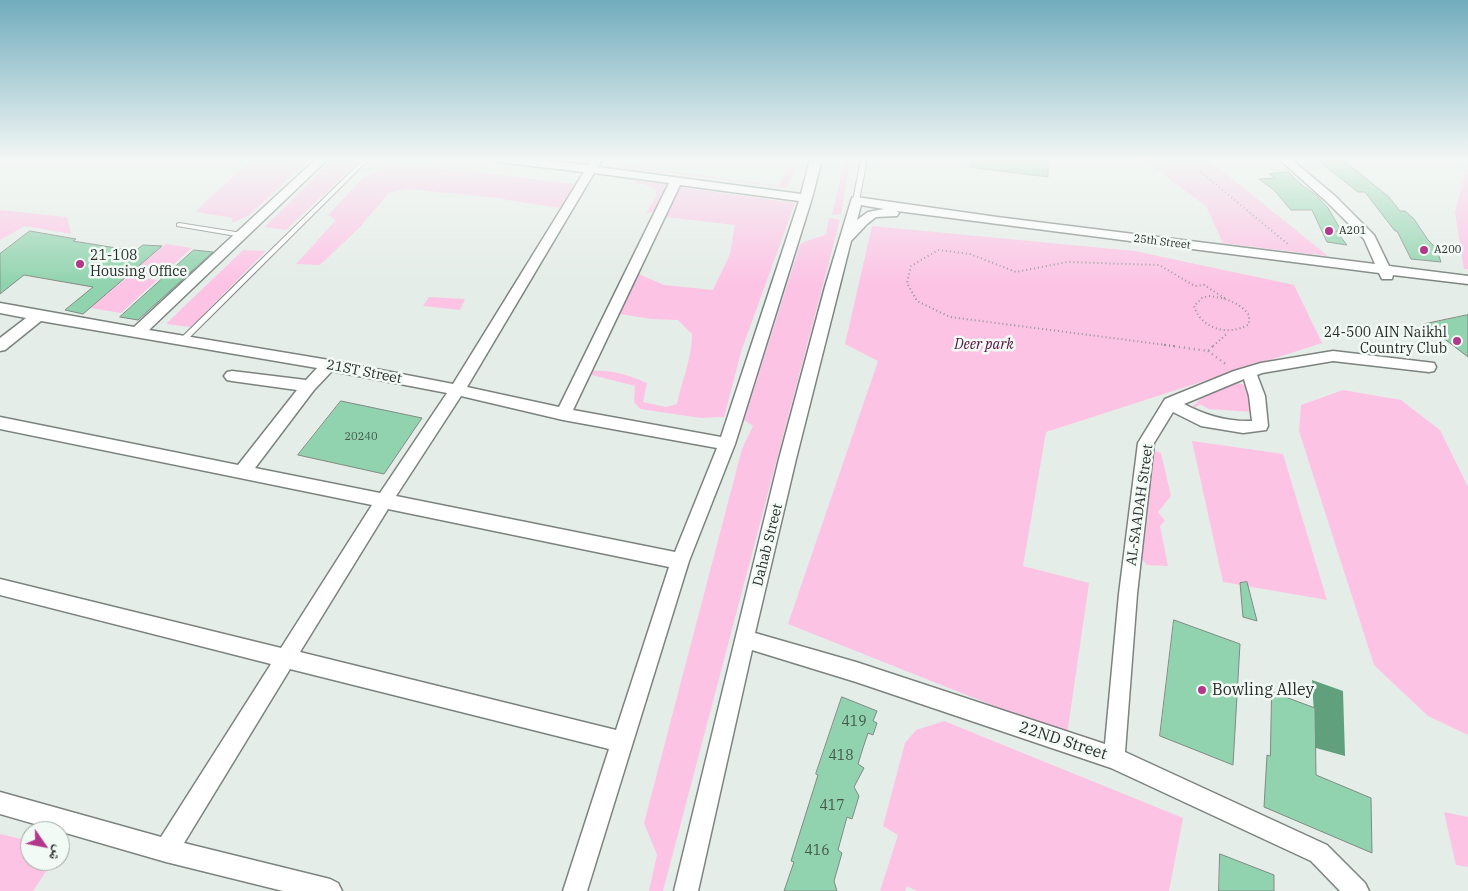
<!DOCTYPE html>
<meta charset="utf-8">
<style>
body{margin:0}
#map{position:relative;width:1468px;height:891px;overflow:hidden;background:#e5ede8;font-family:"IBM Plex Serif","Noto Naskh Arabic",serif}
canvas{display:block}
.north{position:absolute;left:20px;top:821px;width:50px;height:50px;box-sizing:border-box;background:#f2faf5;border:1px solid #a2a8a5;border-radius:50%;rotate:123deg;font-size:14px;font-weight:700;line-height:20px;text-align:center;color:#2a2d2c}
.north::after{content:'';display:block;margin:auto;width:18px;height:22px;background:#b2388b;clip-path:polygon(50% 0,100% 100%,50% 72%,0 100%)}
</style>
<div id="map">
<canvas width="1468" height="891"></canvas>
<div class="north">ش</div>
</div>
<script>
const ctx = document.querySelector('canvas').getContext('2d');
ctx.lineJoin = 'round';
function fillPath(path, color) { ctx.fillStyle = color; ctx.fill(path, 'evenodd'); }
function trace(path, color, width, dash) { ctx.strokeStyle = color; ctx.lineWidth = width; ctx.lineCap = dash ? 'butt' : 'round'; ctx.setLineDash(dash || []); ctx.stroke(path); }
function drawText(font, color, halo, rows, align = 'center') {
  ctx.font = font + ' "IBM Plex Serif",serif'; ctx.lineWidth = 5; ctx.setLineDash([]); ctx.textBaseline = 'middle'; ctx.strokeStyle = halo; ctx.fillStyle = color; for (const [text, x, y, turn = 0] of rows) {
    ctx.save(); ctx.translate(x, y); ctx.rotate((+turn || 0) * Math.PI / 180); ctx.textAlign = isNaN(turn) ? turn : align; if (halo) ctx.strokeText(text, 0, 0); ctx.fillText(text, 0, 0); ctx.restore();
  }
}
const green = new Path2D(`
 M253,159H310L248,216L232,223L233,218L196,212L206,201Z
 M333,159H361L286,230L265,227Z
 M845,159H850L841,214L832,215Z
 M1142,159H1208L1328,256L1223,243L1206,206Z
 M1468,159V269H1464L1455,213Z
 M389,162L575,184L569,197L559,208L489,197L406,189L389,193L360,227L320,265L296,264L336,220L328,215L363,178L380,170Z
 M621,164L779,186L787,168H796L787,188L617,166Z
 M635,181L667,184L655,212L646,213L656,196V189L644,184H634Z
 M679,187L795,203L742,349L724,417L701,418L640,409L634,402L635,386L592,375V371C613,370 628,375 647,383L643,402L666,407L677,404C682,380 692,358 692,334L678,320L651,319L620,314L639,274L664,285L713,290L730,254L735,225L666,217Z
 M0,210L67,217L71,234L25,226L0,240Z
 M829,218L840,220L663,891H649L657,855L644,823L742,449L753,426L744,420L800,245C806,239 817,239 826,234Z
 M872,226L1135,251L1294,285L1322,343L1046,432L1023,566L1089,583L1067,735L788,624L878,361L845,344Z
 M166,244L192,248L158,278L131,273Z
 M243,250L266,251L191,327L166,324Z
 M129,276L157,280L121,313L90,308Z
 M429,297L465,299L460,310L423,306Z
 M1235,382L1245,385L1252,412L1209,409L1200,404L1190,411L1189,410L1207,393Z
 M1343,390L1401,400L1440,430L1468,487V735L1428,716L1374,665L1299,431L1301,405Z
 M1192,441L1283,454L1327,600L1223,582Z
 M1155,451L1161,453L1171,496L1158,512L1165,521L1160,526L1168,566L1147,565L1142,559L1148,515L1149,480L1152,466L1150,453Z
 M944,721L1183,818L1169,891H917L907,886L905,891H880L898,835L883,826L905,743L916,730Z
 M1444,812L1468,817V867L1456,865Z
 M0,834L30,841V861H53L33,891H0Z`);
const water = new Path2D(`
 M1312,680L1343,691L1345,756L1316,748Z`);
const building = new Path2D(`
 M970,159H1048V177L969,167Z
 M1342,159L1389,197L1400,211H1405L1414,219L1428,240L1436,248L1441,262L1411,259L1397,231H1395L1365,192H1358L1320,162Z
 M1289,172L1298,182L1317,196L1328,208L1342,232L1336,231L1347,245L1327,242L1312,210H1291L1274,190L1259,179L1276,178L1269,174Z
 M30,231L76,239L73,241L135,251L143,245L162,246L83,314L65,310L93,287L24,275L0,294V254Z
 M194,250L213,252L138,320L120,317Z
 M1468,315V357L1425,324Z
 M341,401L422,418L384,474L298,455Z
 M1247,582L1257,621L1243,617L1240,583Z
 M1174,620L1240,644L1233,765L1160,736Z
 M1272,692L1315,708L1316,775L1371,798L1372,853L1264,807L1267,755L1270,756Z
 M842,697L877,711L873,721L877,723L873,735L868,733L863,748L858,764L864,768L854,787L859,796L852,819L847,817L838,850L842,853L834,881L837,891H784L794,862L791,861L818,775L816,774Z
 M1220,854L1274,875V891H1219Z`);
const pathFar1 = new Path2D(`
 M1185,159L1289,245
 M1209,296C1225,298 1239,302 1249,315V324C1229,337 1201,329 1194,306L1202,298Z
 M1174,346L950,317L917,301L907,283L911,266L938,250L970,254L1016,272L1067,262L1159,265L1195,286L1204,285L1226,299
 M1213,346L1228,333`);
const path = new Path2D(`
 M1164,345L1208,351L1214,345
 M1208,351L1227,365`);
const service = new Path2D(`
 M364,159H369L186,341H182L181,339L182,337Z
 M861,159H867L859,201L856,203L853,201Z
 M179,223L242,233L245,235L242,237L177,226V224Z`);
const minor = new Path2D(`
 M316,159H328L149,330L329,360L453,384L584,172L497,162L492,159H534L588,165L591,159H602L598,167L801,194L810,159H822L812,198L735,444L689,561L587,891H563L609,749L290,669L184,843L330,879L338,883L342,891H283L166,862L0,814V792L161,837L271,664L0,595V579L281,648L372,505L0,429V417L238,465L297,390L232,381L227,380L224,376L227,372L232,371L306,380L317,368L41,321L5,350L0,351V338L26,318L0,313V303L134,327ZM594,173L669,183L559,407L467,387ZM680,185L799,201L721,437L573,410ZM332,371L447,393L380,493L255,468L314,390ZM461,396L563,420L717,448L675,552L396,496ZM388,509L669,567L616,730L300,652Z
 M1279,159H1291L1335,196L1374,235L1389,266L1468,276V284L1393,275L1392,279H1382L1379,273L897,211L899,213L897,216L876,217L867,224L851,241L796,459L755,633L856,662L1105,744L1119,594L1138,443L1165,399L1234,371L1261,363L1333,351L1434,363L1436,367L1434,371L1429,372L1333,361L1262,373L1257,375L1265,396L1268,426L1266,430L1243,433L1201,426L1173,412L1154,443L1137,594L1125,752L1327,845L1365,883L1369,891H1340L1311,861L1111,768L856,682L752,650L698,891H674L779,459L825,287L852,198L856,197L997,217L1375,264L1364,239L1327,202ZM861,205L884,209L868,212L857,220ZM1244,379L1249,396L1252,421C1227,422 1205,415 1184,404Z`);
const markers = [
 [1329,231,5,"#b2388b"],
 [1424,250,5,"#b2388b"],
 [80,264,5,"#b2388b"],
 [1457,341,5,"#b2388b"],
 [1202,690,5,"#b2388b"]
];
const farPoinames = [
 ["A201",1339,231],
 ["A200",1434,250]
];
const farStreetnames = [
 ["25th Street",1162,242,7]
];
const numberNames = [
 ["20240",361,437]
];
const poiNames = [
 ["21-108",90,256],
 ["Housing Office",90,272],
 ["24-500 AIN Naikhl",1447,333,"right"],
 ["Country Club",1447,349,"right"]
];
const parkNames = [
 ["Deer park",984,345]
];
const streetNames = [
 ["21ST Street",364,372,11],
 ["AL-SAADAH Street",1140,505,-82],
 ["Dahab Street",768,545,-76]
];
const nearNumbernames = [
 ["419",854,722],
 ["418",841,756],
 ["417",832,806],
 ["416",817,851]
];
const nearPoinames = [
 ["Bowling Alley",1212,690]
];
const nearStreetnames = [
 ["22ND Street",1063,741,18]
];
fillPath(green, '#fdc3e5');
fillPath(water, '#60a07d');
fillPath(building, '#91d3ae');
trace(building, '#818984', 1);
trace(service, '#7c837f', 2);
trace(minor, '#7c837f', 3);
trace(pathFar1, '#8f9491', 2, [1, 3]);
trace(path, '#8f9491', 2.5, [1, 4]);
fillPath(service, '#fff');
fillPath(minor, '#fff');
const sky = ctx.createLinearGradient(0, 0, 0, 284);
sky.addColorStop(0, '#71acbd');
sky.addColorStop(0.56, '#f3f7f5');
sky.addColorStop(1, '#f3f7f500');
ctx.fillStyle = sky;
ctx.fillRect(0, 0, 1468, 284);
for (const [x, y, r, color] of markers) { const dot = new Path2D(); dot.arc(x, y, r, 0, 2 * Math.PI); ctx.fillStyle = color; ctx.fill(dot); trace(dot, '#f2faf5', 2); }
drawText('11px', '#2a2d2c', '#f2faf5', farPoinames, 'left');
drawText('11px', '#2a2d2c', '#f2faf5', farStreetnames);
drawText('11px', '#44564c', null, numberNames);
drawText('14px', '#2a2d2c', '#f2faf5', poiNames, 'left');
drawText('italic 14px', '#540e3f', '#f2faf5', parkNames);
drawText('14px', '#2a2d2c', '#f2faf5', streetNames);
drawText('14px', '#44564c', null, nearNumbernames);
drawText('16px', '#2a2d2c', '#f2faf5', nearPoinames, 'left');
drawText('16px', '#2a2d2c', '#f2faf5', nearStreetnames);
</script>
